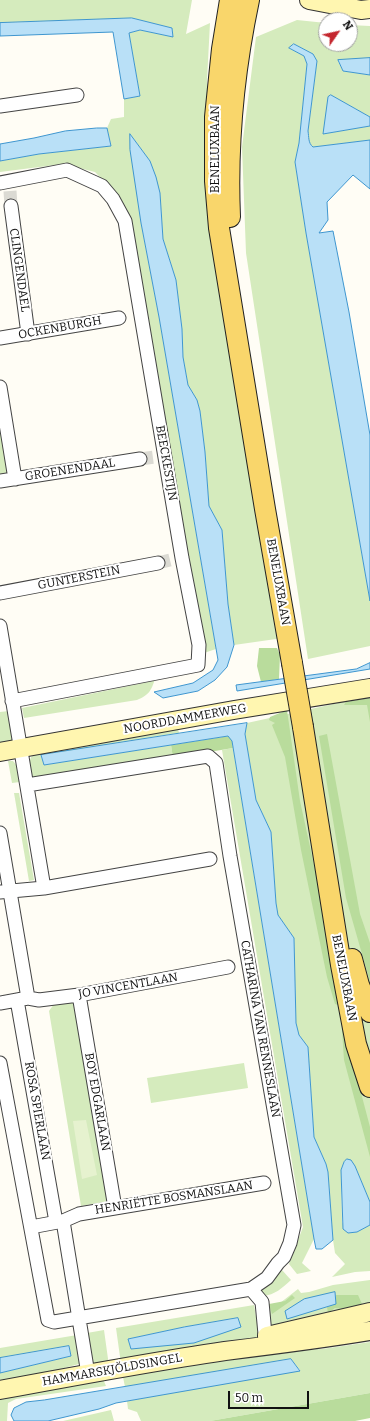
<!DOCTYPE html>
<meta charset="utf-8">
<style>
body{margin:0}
#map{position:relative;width:370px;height:1421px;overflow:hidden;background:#fffdf5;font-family:Bitter,serif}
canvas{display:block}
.north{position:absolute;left:318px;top:12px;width:40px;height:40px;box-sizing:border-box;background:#fff;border:1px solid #a0a0a0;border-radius:50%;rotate:56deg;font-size:11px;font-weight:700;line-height:16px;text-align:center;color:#111}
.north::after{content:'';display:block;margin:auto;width:14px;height:18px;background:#c4262e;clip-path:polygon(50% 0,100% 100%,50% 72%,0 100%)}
.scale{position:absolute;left:228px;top:1391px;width:81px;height:18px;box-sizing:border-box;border:2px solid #111;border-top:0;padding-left:5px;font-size:12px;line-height:14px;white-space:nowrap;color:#111;-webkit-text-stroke:3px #fff;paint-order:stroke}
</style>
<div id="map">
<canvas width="370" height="1421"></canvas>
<div class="north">N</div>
<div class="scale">50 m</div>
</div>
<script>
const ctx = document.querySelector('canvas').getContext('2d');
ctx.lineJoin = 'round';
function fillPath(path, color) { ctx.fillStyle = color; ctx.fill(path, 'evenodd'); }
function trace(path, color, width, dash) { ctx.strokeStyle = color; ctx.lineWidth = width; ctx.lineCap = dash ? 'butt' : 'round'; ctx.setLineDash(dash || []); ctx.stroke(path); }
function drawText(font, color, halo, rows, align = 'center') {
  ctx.font = font + ' Bitter,serif'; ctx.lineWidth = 4; ctx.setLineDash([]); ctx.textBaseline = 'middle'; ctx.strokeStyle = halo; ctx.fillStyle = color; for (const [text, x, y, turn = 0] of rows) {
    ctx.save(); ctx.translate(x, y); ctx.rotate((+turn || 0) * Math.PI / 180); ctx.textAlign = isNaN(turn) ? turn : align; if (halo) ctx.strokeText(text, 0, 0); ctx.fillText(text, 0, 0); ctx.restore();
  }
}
const green = new Path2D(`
 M0,0H192L186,34L210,23L207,80L211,215L283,638L234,645L228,604L222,530L209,506L205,452L200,411L197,400L188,385L183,357L182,329L176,280L163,239L160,193L150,161L130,134L141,223L159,317L216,649L204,653L177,524L127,211L120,198L95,172L63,164L0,172V161L39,154L111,146L107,128L111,119L124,117V99L140,96L129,33L140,30L173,37L172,28L132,18L0,23Z
 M297,20L326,23V44H350V25L370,26V58L338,61L343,71L370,75V117L331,95L323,134L370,126V140L313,147C308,143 309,137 308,131L317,61L313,54L294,44L289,48L304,56L307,64L299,143L295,162L306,233L370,601V646L308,659L246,253L242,147L256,37Z
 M0,409L11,474L0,476Z
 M155,679C151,691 149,695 137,700L24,718L22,708L153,681Z
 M370,696V1202L355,1166L344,1162L341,1170L342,1222L348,1233L357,1232L370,1225V1271L355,1272L332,1277L345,1264L335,1253L333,1240L328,1172L326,1164L314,1137L308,1047L299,1035L296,1023L294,938L278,915L276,903L271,832L256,800L245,734L247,723Z
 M9,711L14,743L0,745V712Z
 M177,724L179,733L41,756L44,765L171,745L173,758L32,781C29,765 26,762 37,749Z
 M233,748L314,1239L302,1263L311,1271L297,1274L289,1264L303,1227L222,750Z
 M8,761H13L18,767L20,782L12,783Z
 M14,793H19L34,880L29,881Z
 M75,1001L108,1201L81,1206L49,1011L54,1004Z
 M244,1063L248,1088L151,1103L147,1078Z
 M282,1270L291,1280C282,1288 275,1295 263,1296L261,1288Z
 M370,1280V1303L362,1304L275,1327L269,1326L265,1305L280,1303L298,1289L301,1293L309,1292L333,1285Z
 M254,1305L260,1340L121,1364L116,1328ZM238,1318L240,1327L131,1349L128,1339L184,1327Z
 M104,1330L109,1366L92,1368L87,1333Z
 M77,1335L79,1364L23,1379L0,1383V1373L71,1356L69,1346L0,1358V1348Z
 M370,1342V1393L210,1421H141L137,1412L128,1409L127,1401L300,1370L291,1359L125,1387L123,1377L283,1350L322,1349Z
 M103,1379L106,1386L16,1399L8,1403L7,1421H0V1399Z
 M111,1410L114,1421H63Z`);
const forest = new Path2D(`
 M259,648H277L280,655L279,679L261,682L257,666Z
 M370,698V722L367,705H344L346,702Z
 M287,710L300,801L316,874L338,1005L335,1004L327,977L301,850L285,757L272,725L275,723L269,720L270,717Z
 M327,734L360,914L370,943V982L346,898L319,736Z
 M229,736L232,741L233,748L173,758L171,745Z
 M342,1030L345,1032L370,1127V1157L344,1060Z
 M292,1295L295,1298L272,1314L269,1304L285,1301Z
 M336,1295H358L362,1304L343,1309L335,1308L328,1313L327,1307L336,1304Z
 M370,1393V1418L355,1421H210Z`);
const pitch = new Path2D(`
 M86,1120L97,1175L82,1179L73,1121Z`);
const water = new Path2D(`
 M132,18L172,28L173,37L140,30L129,33L140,96L124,99L113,32L0,36V23Z
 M294,44L313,54L317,61L308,131C309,137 308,143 313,147L370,140V189L353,175L327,202L328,220L319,233L333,231L349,312L370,435V601L306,233L295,162L299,143L307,64L304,56L289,48Z
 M370,58V75L343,71L338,60Z
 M331,95L370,117V126L323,134L328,97Z
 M97,128H107L111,146L39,154L0,161V144L34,138L65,131Z
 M130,134L150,161L156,177L160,193L163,239L176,280L182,329L183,357L188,385L197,400L200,411L205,452L209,506L222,530L228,604L234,645L227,667L215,680L198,691L163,698L154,692L193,683L213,670L218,660L159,317L141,223L130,150Z
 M370,663V669L237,691L236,685L356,669Z
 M247,723L245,734L256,800L271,832L276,903L278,915L294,938L296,1023L299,1035L308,1047L314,1137L326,1164L328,1172L333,1240L322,1249H316L314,1239L232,741L228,736L44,765L41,755Z
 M347,1159L351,1160L355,1166L370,1202V1225L357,1232L348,1233L343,1229L341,1170L344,1162Z
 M335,1292L336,1304L287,1319L285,1311L304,1299Z
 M238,1318L241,1327L194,1343L131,1349L128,1339L184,1327Z
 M69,1346L71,1356L0,1373V1358Z
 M291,1359L300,1371L116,1403L99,1409L48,1421H14L11,1415L14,1408L26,1402L44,1400Z`);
const streetTunnel = new Path2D(`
 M10,191L11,206
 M140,459L155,457
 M158,563L170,560`);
const street = new Path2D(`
 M0,106L77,95
 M0,183L67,170L102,186L113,199L125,221L182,558L199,645L198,665L12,701
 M11,206L28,334
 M0,338L119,318
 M0,387L15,479
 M0,481L140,459
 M0,593L158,563
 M0,626L44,888
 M0,833L28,998L0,1003
 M0,892L44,888L210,859
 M79,995L115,1208
 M28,998L39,1000L79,995L228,967
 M17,1000L56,1222
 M0,1063L48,1320L54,1322L251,1289L267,1278L278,1263L284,1257L290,1243L294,1225L230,856L216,763L208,756L27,785
 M63,1221L88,1374
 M31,1227L63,1221L79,1214L264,1183
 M251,1289L262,1302L266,1345`);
const secondary = new Path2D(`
 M309,0L361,10L370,9
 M0,752L234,710L370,688
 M267,1336L370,1312
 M0,1390C75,1376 150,1362 225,1351C274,1345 322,1339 370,1331`);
const primary = new Path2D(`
 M230,0L222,49L215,117V181L219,228L265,509L292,663
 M230,217C227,145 234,71 249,0
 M303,727L341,965L356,1044L370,1087
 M352,959L359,985L370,1012`);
const primaryBridge = new Path2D(`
 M292,663L303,727`);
const streetNames = [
 ["BENELUXBAAN",216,149,-90],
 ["CLINGENDAEL",19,270,82],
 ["OCKENBURGH",60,328,-10],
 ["BEECKESTIJN",166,463,80],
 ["GROENENDAAL",70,470,-9],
 ["GUNTERSTEIN",79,578,-11],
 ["BENELUXBAAN",278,582,80],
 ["NOORDDAMMERWEG",185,719,-10],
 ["BENELUXBAAN",344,978,79],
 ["JO VINCENTLAAN",128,986,-10],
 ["CATHARINA VAN RENNESLAAN",260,1029,80],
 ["BOY EDGARLAAN",97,1102,80],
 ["ROSA SPIERLAAN",37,1111,80],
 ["HENRIËTTE BOSMANSLAAN",174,1198,-9],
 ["HAMMARSKJÖLDSINGEL",112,1370,-10]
];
fillPath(green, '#d5ebbd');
fillPath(forest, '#b9dc9c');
fillPath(pitch, '#e6f2cf');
fillPath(water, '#b9e0f7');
trace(water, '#3f96cf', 1);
trace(streetTunnel, '#dbdad3', 13, [13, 6]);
trace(street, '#444', 15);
trace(secondary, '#333', 20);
trace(primary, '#222', 22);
trace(street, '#fff', 13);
trace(secondary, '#fff6b0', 18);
trace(primary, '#f9d66b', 20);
trace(primaryBridge, '#222', 22, []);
trace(primaryBridge, '#f9d66b', 20);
drawText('12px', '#111', '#fff', streetNames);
</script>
